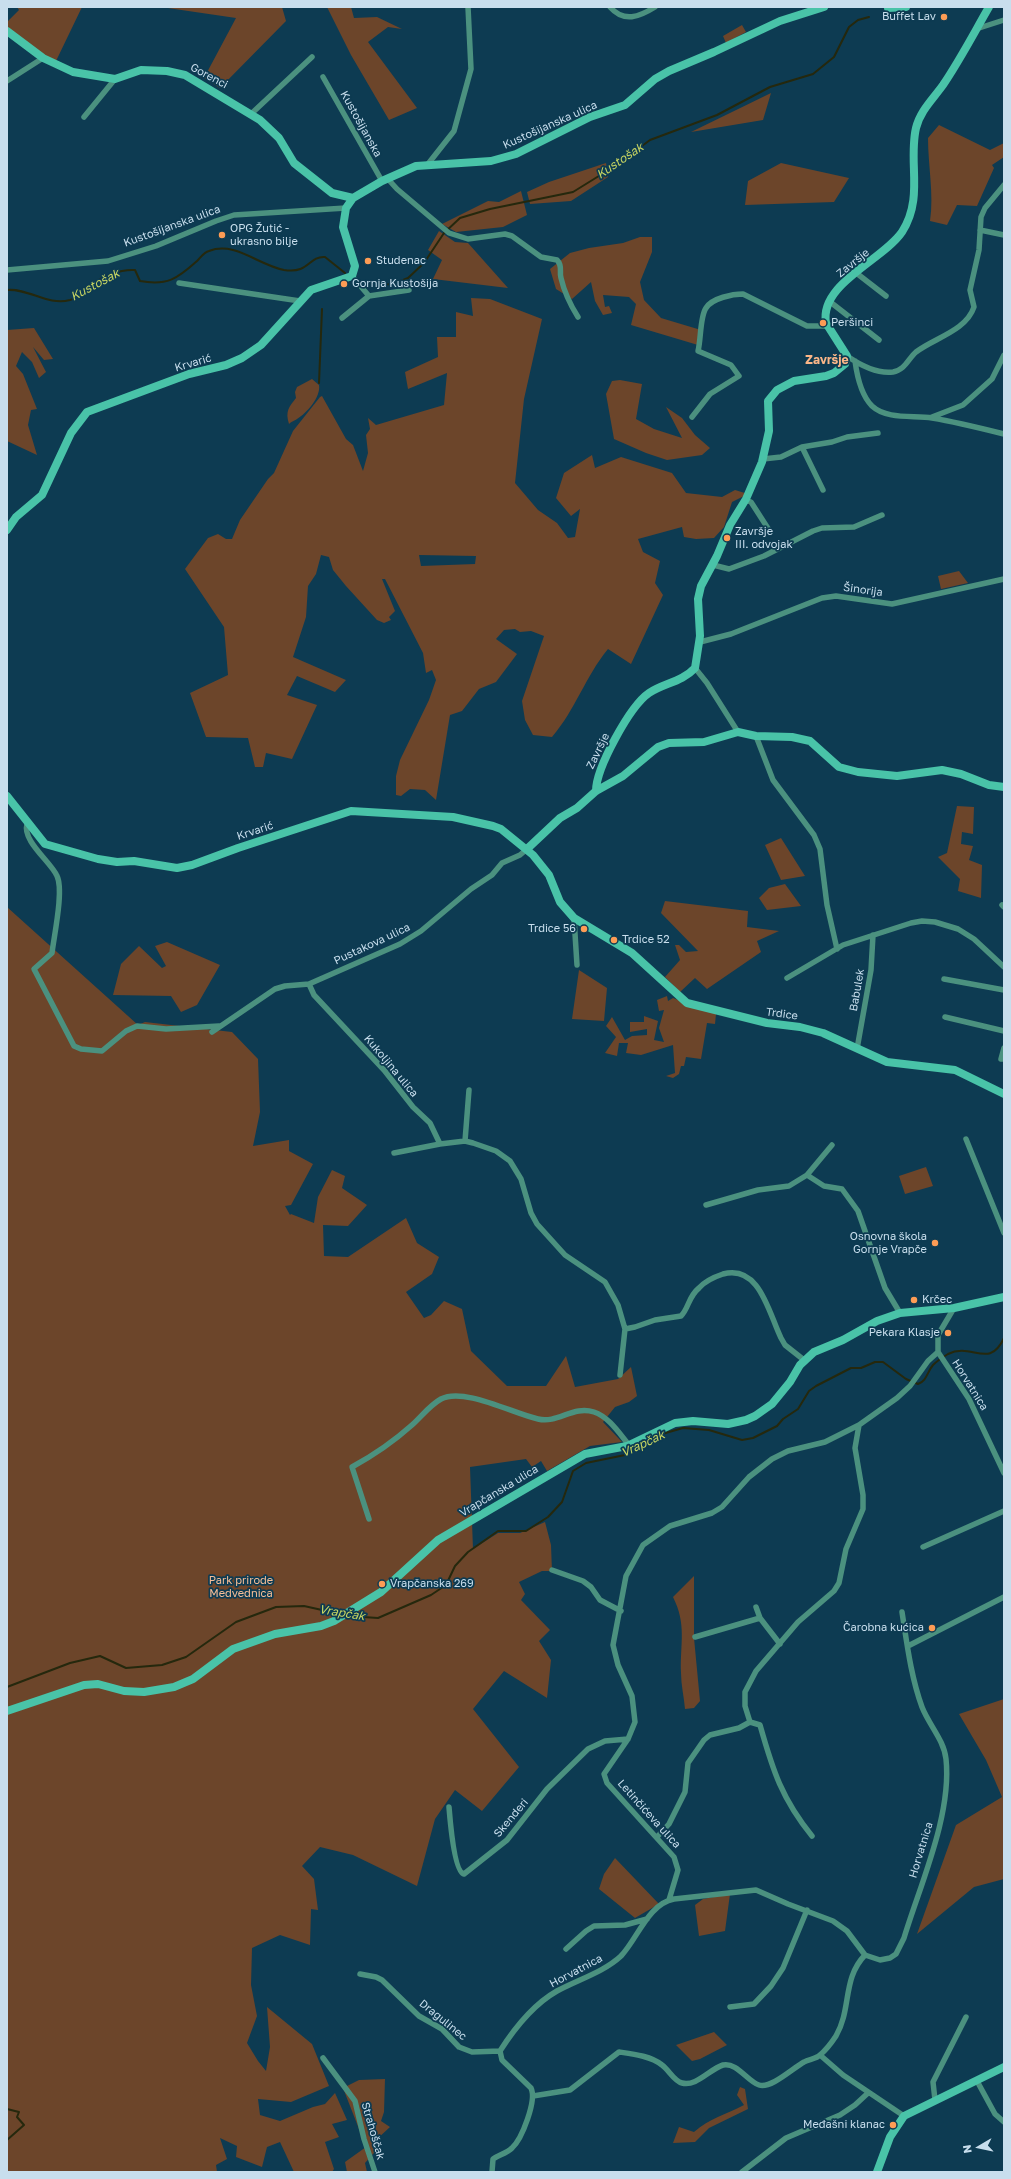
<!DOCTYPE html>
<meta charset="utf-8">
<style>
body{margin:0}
#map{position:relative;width:1011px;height:2179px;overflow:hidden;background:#0d3b52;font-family:"Golos Text",sans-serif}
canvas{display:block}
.frame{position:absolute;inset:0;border:8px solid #c8deed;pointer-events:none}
.north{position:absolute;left:959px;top:2127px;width:40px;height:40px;-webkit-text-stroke:3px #0d3b52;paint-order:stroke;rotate:261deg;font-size:11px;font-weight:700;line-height:16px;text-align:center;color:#c8deed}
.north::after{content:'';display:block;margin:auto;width:14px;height:18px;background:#c8deed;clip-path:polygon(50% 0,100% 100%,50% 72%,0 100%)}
</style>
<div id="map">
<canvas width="1011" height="2179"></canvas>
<div class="frame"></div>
<div class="north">N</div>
</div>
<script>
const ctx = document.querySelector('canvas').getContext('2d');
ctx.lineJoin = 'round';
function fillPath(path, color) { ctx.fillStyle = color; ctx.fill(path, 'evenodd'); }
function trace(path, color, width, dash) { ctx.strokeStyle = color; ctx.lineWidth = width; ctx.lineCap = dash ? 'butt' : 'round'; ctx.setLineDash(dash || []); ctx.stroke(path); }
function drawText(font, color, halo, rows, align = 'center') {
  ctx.font = font + ' "Golos Text",sans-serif'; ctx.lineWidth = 3.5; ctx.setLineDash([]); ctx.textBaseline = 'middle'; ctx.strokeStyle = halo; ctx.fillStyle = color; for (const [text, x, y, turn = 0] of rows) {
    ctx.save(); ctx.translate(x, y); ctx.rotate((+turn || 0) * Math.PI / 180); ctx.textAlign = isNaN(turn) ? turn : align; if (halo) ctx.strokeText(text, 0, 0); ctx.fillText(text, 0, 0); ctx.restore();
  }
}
const green = new Path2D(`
 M17,7H82L56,61L54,62L7,28V22L19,10Z
 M161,7H282L286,21L220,88L204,78L236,18Z
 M327,7H351L354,18L377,17L402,29L388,27L368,42L417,108L389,120L351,55Z
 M742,25L746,32L726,43L723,36Z
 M771,93L763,120L691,132Z
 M939,125L990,150L1004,143V157L992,165L994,168L977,206L957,205L947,225L930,221C934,194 928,166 928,138Z
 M606,163L608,177L571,201L530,204L527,192L549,182Z
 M781,163L849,178L834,202L745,205L748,181Z
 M521,191L527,215L503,227L456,232L442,224L488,201L499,202Z
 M439,231L455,242L468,243L508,288L433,279L442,260L428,250Z
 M640,237H652V252L640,282L644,300L661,318L701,330L698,345L631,325L636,304L629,297L603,295L605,307L609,306L612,313L603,315L595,301L591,282L572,299L556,289L550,269L570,253L589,248L623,243Z
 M471,298L490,299L542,319L524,399L515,483L538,510L557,523L568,538L575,537L580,509L571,516L556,498L564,473L592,455L595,468L621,457L672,473L686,493L722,497L735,490L748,494L732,502L724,527L714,538L696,539L684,537L682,527L638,539L643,552L660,561L655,583L663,595L631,664L608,649C585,677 576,709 552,737L533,735L525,720L522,701L544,636L531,631L520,632L515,629L504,630L496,639L517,654L496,682L479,689L462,711L450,715L436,800L425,790L410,789L401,796L396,795V776L400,760L429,700L436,680L432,670L426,673L423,653L385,579H382L395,611L389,617L391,620L384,623L377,620L346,586L333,570L329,557L321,555L316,574L308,586L306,617L293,657L346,680L335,692L297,676L287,695L317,705L292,759L266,753L263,767H255L248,738L206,737L190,693L228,675L224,627L185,569L208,538L218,534L226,539H232L240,520L268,479L274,473L293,431L320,397L322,396L346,439L353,445L363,471L368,453L366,435L370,429L368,418L376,425L444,405L447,373L408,389L405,372L438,357L437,337H456V312L473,316ZM419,555L476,556L475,564L421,566Z
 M34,328L53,359L44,360L33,347L46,372L39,378L32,362L22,352L16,366L23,374L37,409L31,410L28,425L37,455L7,441V330Z
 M312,379L319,385C321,397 307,413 297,419C294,421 292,421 289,424C285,411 289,407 296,398L295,392L297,387Z
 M620,380L642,384L636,419L654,429L682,438L666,407L682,418L695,435L710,448L702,455L667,460L646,453L614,439L606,394L612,381Z
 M959,571L968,583L941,589L938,576Z
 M957,806L974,807L973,834L962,832L961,844L973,846L969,860L982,865L981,898L958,891L960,879L938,857L947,853Z
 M781,838L805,876L781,880L765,845Z
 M785,884L801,906L767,910L759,898L769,888Z
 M665,901L748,911L747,927L779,931L757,941L761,952L707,989L695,978L680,992L665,977L680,960L675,945H679L686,952L698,951L661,913Z
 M7,907L138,1025L145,1022L232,1032L258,1059L260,1112L253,1146L289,1140V1151L313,1164L291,1205L285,1206L290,1215L291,1214L314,1223L318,1197L332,1170L345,1176L342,1188L367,1205L348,1226L323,1225L324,1256L348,1257L406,1218L417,1243L439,1257L432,1274L406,1292L424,1318L431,1315L444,1301L462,1309L471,1351L507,1386H546L566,1356L575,1387L618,1379L631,1367L637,1396L629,1402L615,1407L603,1422L622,1442L590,1446L547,1471L541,1461L532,1467L526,1459L470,1467L473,1549L498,1533H520L545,1522L551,1545L552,1571H542L519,1582L525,1594L521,1600L550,1630L539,1641L551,1660L547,1698L504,1671L473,1709L519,1767L482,1811L455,1790L435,1819L417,1886L353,1855L320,1847L302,1866L314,1879L318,1910L311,1909L310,1945L280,1935L252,1948L251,1985L257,2016L247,2043L258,2061L266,2071L270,2047L267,2007L312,2044L329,2086L291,2102L258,2099L260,2115L280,2121L313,2107L325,2104L335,2093L347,2120L332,2124L339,2137L325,2142L334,2169L332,2172H294L280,2142L267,2147L262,2167L236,2157L237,2146L220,2138L227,2159L216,2165L217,2172H7Z
 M167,942L220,965L197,1005L181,1012L171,996L113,995L121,964L139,946L162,968L166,966L155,946Z
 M579,970L607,988L604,1021L572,1019Z
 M667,996L668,1001L673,998L716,1014L715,1024L707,1023L701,1059L686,1057L684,1066H681L679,1074L673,1078L666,1076L675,1073L673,1045L641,1055L626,1053L628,1043H619L617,1056L605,1053L616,1037L606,1026L612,1017L625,1040L632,1036L647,1035V1029L630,1032V1022H644V1016L658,1021L654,1040L664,1042L659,1028L664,1010L659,1011L657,1000Z
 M926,1167L933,1186L905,1194L899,1176Z
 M694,1576V1638L700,1701L694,1708L685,1709C684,1697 681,1685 681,1673C680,1643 687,1625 673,1597Z
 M1004,1699V1879L974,1887L917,1934L956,1825L1002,1797L986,1760L959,1714Z
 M615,1858L659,1904L635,1918L599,1889L604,1874Z
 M730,1894L725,1931L699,1936L695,1905L703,1899Z
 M714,2032L727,2045L700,2059L692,2061L676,2045Z
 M385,2079L384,2112L381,2121L390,2127L376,2140L380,2146L365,2163L367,2172H347L345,2162L366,2147L343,2088L359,2080Z
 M740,2087L745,2089L748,2109L709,2128L695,2142L673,2143L679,2127L694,2132C710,2118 725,2115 744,2105L737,2095Z`);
const stream = new Path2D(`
 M365,282L377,285L393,284L408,278L424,263L444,233L460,218L490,209L573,192L615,166L650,140L717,115L770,87L813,74L834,57L849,27L858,20L869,17
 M7,290C29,288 47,306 70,300C77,298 84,290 90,286C102,276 120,269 135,270L140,281C167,286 177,279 197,261C201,257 204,252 209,251C235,241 258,265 284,270C310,274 308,256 325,257L345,273
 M319,383L322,309
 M348,1616L378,1618L431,1595L446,1585L455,1566L468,1552L498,1531H526L548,1517L562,1502L573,1471L586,1463L625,1455L662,1434L683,1428L709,1430L742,1440L753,1438L777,1426L783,1419L798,1409L809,1391L816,1386L851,1368H861L875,1362H883L906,1379L918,1384C927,1381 927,1372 933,1365C937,1361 943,1357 948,1354C972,1342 989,1370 1004,1338
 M7,1687L70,1663L100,1656L126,1668L162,1665L186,1657L236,1622L276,1607L304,1606L340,1614
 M7,2109L19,2112L17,2117L24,2125L7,2140`);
const street = new Path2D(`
 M610,7C624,23 639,17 655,7
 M976,29L1004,20
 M323,77L382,181
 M7,81L43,58
 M251,114L312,57
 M84,117L115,79
 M428,164L454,131L471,69L468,7
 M387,178L397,189L449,233L468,239L505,234L512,236L541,257L557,260C563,266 559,271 561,278C564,291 571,306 578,317
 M980,230L1004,235
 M7,270L108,261L156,246L216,221L234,215L346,208
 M855,272L886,296
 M352,276L369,296
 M179,283L300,301
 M829,301L879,340
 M342,318L369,296L409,290
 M847,356C860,365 877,374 893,372C905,370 908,359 916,352C934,338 966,331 974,307L970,290L979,250L981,217L985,208L1004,185
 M855,361C857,376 861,395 872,406C887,420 914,415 932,418C956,422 980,428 1004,434
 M692,417L710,394L739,376L731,365L698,351C701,340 700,316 706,308C712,298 733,294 743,294L807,326H827
 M932,417L963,405L992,379L1004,355
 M802,447L823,490
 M763,459L781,457L802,447L832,442L847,437L878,433
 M745,500L751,502L769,530
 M713,565L729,569L764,556L813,531L822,528L854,527L882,515
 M700,642L731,634L822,598L836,596L892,604L1004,579
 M695,668L707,683L738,732
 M756,736L773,780L814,835L820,849L827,905L837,949
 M27,824C22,841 51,862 57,876C64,890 54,936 52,953L34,969L74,1046L81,1049L102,1051L126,1031L137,1026L166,1029L219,1026
 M1002,905L1004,907
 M574,918L577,965
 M787,978L843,945L911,923L922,921L935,922L958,929L974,939L1004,967
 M944,979L1004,990
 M309,984L314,995L384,1070L413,1107L430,1123L440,1144L465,1141L473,1143L496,1151L510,1161L521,1179L531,1213L537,1224L565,1255L605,1282L618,1305L625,1329L635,1327L655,1320L681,1316C689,1308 688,1297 699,1288C705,1281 714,1277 723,1274C760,1264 769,1314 781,1338L785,1345L804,1360
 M945,1017L1004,1031
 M212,1032L275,989L285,986L309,984L400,944L421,931L471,889L492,875L502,863L520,855L527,849
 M1004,1048L1001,1059H1004
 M857,1049L871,970L873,935
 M966,1139L1004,1233
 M465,1141L469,1090
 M394,1153L440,1144
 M807,1175L832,1145
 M706,1205L758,1190L789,1186L807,1175L824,1186L842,1189L858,1211L885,1288L900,1313
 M954,1308L938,1335V1352L969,1399L1004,1473
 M620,1375L625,1329
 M369,1519L352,1467C374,1455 393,1442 412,1425C421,1417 430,1405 441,1399C464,1387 514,1414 538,1419C558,1424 573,1405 594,1412C609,1417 619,1433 629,1445
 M923,1547L1004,1511
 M552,1570L583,1581L591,1587L600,1600L621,1611
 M756,1607L760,1618L780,1644
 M695,1637L760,1618
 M908,1646L1004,1597
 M750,1722L760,1725C773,1771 782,1799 812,1836
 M449,1807C450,1819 454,1872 464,1874L507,1840L547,1789L588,1749L605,1741L628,1739
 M657,1837L669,1824L685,1792L688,1763L704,1740L710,1735L739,1728L750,1722L745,1706V1692L756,1671L798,1622L834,1591L839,1583L846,1549L863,1509V1495L855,1448L859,1425
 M669,1900L678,1870L674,1857L607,1783L604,1774L628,1739L635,1722L632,1696L618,1665L613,1645L626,1576L643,1545L670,1526L712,1513L722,1507L749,1477L772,1459L788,1451L825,1442L859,1425L897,1398L910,1386L928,1361L938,1352
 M566,1949L586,1931L594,1926L625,1925L647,1919
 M360,1974L376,1977L382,1980L419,2016L442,2029L459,2047L472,2052L500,2051
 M730,2007L754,2004L771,1986L783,1968L807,1910
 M820,2055L843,2075L904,2116
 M323,2058L355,2101L364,2139L375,2172
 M977,2081L995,2114L1004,2122
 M533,2096L570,2090L619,2052C633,2054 651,2056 662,2065C669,2070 674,2081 682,2083C696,2087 710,2069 723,2065C737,2062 747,2081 759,2085C771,2089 793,2068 804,2062C809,2059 816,2059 820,2055C826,2050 832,2042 836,2036C852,2008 842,1979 865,1955
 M935,2100L933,2082L966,2017
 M492,2172L493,2159C499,2155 507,2153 512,2148C522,2139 537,2100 531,2088L502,2060L500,2051C514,2029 534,2004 557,1991C577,1980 604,1972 621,1956C638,1938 648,1904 674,1899L756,1890L788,1904L833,1921L847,1931L865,1955L880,1960L890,1958L896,1954L904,1938C920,1885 952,1815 946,1759C944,1740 929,1725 922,1707C911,1677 907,1644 902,1612
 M742,2172L786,2138L840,2115L855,2105L868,2093`);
const secondary = new Path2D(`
 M888,8L906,7
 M7,31L43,58L73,72L115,79L141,70L167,71L185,75L260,120L279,138L294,163L332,193L353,198
 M7,530L16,517L42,495L71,433L87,412L189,374L226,365L242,358L261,345L311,290L352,276L355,266L343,227L346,208L353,198L382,181L416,166L491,161L516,154L590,117L625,105L655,79L669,71L714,52L780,21L824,7
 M596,791C596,768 630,706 649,693C664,683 682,682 695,668L700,636L698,599L701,586L717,556L730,525L746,499L762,462L769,431L768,401L777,390L794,381L826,376L834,373L845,364L847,356L826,323C819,284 883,260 902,232C924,198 908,162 916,128C920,111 933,99 943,85C960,60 974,33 989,7
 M7,796L45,844L98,859L117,862L134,861L177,868L192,865L238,848L351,811L453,817L493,826L501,829L533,855L549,875L560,902L574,918L632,953L687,1003L767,1023L800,1027L823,1033L887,1062L955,1070L1004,1094
 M527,849L560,818L577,808L596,791L623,776L658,747L669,743L704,742L738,732L756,736L792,737L810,741L839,767L858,772L897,776L942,770L961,774L989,785L1004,787
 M7,1711L84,1685L98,1684L124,1691L144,1692L174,1687L193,1679L233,1649L275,1634L321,1626L334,1621L381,1592L438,1540L585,1454L627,1446L675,1423L693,1421L728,1424L746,1420L755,1416L772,1404L790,1382L800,1365L814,1352L843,1340L877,1321L900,1313L954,1308L1004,1297
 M877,2172L890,2137L904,2116L1004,2067`);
const markers = [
 [944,17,4,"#fd9c55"],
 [222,235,4,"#fd9c55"],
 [368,261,4,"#fd9c55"],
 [344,284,4,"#fd9c55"],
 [823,323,4,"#fd9c55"],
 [727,538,4,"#fd9c55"],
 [584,929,4,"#fd9c55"],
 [614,940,4,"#fd9c55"],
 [935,1243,4,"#fd9c55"],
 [914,1300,4,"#fd9c55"],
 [948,1333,4,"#fd9c55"],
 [382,1584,4,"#fd9c55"],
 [932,1628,4,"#fd9c55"],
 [893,2125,4,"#fd9c55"]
];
const poiNames = [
 ["Buffet Lav",936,17,"right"],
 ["OPG Žutić -",230,229],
 ["ukrasno bilje",230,242],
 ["Studenac",376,261],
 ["Gornja Kustošija",352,284],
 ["Peršinci",831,323],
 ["Završje",735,532],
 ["III. odvojak",735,545],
 ["Trdice 56",576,929,"right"],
 ["Trdice 52",622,940],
 ["Osnovna škola",927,1237,"right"],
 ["Gornje Vrapče",927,1250,"right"],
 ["Krčec",922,1300],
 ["Pekara Klasje",940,1333,"right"],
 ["Vrapčanska 269",390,1584],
 ["Čarobna kućica",924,1628,"right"],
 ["Međašni klanac",885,2125,"right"]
];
const streetNames = [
 ["Gorenci",209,76,28],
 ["Kustošijanska",361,124,61],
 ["Kustošijanska ulica",550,125,-24],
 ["Kustošijanska ulica",172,226,-20],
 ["Završje",853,263,-39],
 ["Krvarić",193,363,-16],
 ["Šinorija",863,590,8],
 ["Završje",598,751,-64],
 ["Krvarić",255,831,-18],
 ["Pustakova ulica",372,944,-25],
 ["Babulek",857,990,-80],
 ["Trdice",782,1014,8],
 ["Kukoljina ulica",391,1066,50],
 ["Horvatnica",970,1385,58],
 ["Vrapčanska ulica",499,1491,-31],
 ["Letinčićeva ulica",649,1814,48],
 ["Skenderi",511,1818,-50],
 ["Horvatnica",921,1850,-73],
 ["Horvatnica",576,1971,-28],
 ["Dragulinec",443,2020,39],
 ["Strahoščak",373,2131,74]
];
const parkNames = [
 ["Park prirode",241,1581],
 ["Medvednica",241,1594]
];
const waterNames = [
 ["Kustošak",620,161,-34],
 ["Kustošak",95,285,-28],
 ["Vrapčak",643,1444,-25],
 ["Vrapčak",342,1613,9]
];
const neighbourhoodNames = [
 ["Završje",827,360]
];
fillPath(green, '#6c452a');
trace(stream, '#25280d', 2);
trace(street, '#4b917f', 5.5);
trace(secondary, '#49c3a8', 8);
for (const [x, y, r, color] of markers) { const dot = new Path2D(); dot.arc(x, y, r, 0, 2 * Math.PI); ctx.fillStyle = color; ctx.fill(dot); trace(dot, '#0d3b52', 1.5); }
drawText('11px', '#c8deed', '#0d3b52', poiNames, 'left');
drawText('11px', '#c8deed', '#0d3b52', streetNames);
drawText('11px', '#f6bd96', '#0d3b52', parkNames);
drawText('italic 12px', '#c7d562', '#0d3b52', waterNames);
drawText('bold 12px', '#fab688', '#0d3b52', neighbourhoodNames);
</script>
